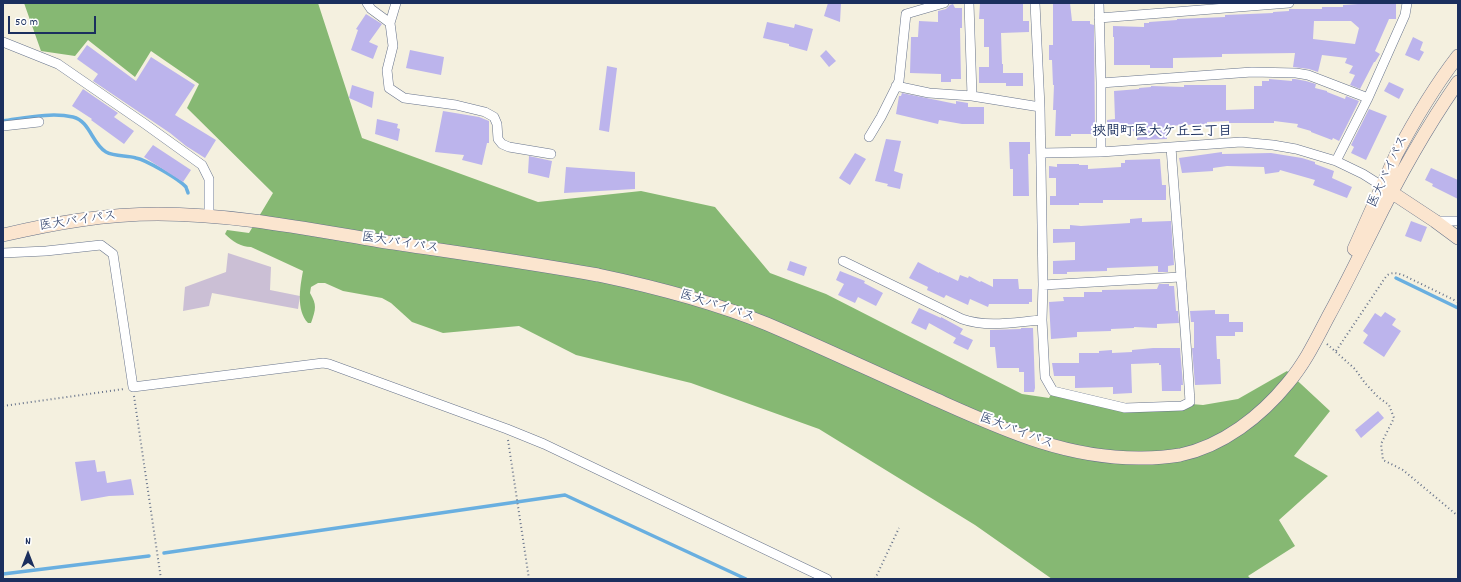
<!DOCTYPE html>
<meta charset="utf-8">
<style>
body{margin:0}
#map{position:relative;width:1461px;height:582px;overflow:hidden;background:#f4f0df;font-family:Dekko,sans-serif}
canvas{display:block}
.frame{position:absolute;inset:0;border:4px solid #1b2f5e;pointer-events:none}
.north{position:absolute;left:8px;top:534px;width:40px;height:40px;-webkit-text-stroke:3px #fff;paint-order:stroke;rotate:0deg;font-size:11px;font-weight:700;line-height:16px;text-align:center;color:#1b2f5e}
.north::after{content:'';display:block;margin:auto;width:14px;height:18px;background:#1b2f5e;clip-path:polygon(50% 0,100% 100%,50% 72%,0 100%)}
.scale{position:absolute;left:8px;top:16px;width:88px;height:18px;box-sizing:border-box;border:2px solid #1b2f5e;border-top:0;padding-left:5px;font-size:12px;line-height:14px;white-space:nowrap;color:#1b2f5e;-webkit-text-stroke:3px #fff;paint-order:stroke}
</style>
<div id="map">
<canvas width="1461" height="582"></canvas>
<div class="frame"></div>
<div class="north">N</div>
<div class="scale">50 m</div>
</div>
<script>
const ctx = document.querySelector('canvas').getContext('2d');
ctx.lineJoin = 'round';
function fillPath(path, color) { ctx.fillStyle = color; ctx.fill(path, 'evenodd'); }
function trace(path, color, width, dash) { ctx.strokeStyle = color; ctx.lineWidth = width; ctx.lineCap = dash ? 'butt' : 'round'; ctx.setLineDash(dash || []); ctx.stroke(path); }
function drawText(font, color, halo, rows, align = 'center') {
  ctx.font = font + ' Dekko,"Klee One",sans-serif'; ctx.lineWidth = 4; ctx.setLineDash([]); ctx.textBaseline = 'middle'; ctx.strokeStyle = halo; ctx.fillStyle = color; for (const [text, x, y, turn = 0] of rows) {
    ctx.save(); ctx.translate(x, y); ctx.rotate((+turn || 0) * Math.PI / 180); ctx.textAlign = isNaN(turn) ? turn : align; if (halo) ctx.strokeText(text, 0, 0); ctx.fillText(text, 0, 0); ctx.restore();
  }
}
const industrial = new Path2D(`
 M228,253L271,267L270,290L300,296L298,309L212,293L209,306L183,311L185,287L226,272Z`);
const forest = new Path2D(`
 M24,3H318L362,138L538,202L641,191L715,207L770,273L826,294L1022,394L1049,398L1053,391L1126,411L1191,404L1203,405L1238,399L1287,371L1330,411L1294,456L1328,476L1279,520L1295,546L1248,576L1251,579H1052L975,525L819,429L691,383L576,355L519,326L443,333L412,322L391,303L382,298L343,291L325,283H318L311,287L310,293C317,305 316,309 311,323H308C296,310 300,287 303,271L251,247C241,247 232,241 225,234L227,230L249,233L273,193L187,108L199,84L151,51L135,77L88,40L75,56L41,51Z`);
const stream = new Path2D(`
 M3,121C25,118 51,112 73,117C90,121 92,144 106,152C115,157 127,155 136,158C146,160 179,179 186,187C186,188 188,192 188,193
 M1396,278L1458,308
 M164,553L565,495L746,579
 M3,574L149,556`);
const building = new Path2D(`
 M828,3H841L840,22L824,16Z
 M980,3H1023V21H1029V32L1001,33L1002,64H1003V73H1023V86H1006V83H979V67H989V47H984V19H979Z
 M1053,3H1070L1072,21H1090V24L1094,25L1095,134H1071V136H1055L1056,110H1053L1054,85H1053L1052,60H1049V45H1053Z
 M1373,3H1396V19H1389L1375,51L1380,54L1375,62H1374L1360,89L1350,85L1355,75L1349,73L1353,66L1345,63L1347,58L1322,55L1318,72L1309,69L1293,67L1295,53L1222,54V57L1173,58V68H1150V65H1114V37H1113V26L1144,27V23H1149V22L1177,20V19L1225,17V15L1273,13V12L1289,11V9H1322V7H1343V5ZM1314,21H1351L1359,28L1355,44L1313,39Z
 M953,4L955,8H962V28H960L961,79H951V82H941V74L910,73L911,37H918L919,21L938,22V11L946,9L950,5Z
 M366,14L382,24L369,42L378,46L373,59L351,50L358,30L356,29Z
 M767,22L794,28L795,24L813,29L807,51L789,46V44L763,38Z
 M1413,37L1423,42L1420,50L1424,52L1419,61L1405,55Z
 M87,45L136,81L151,57L195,85L175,115L216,140L205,158L186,146L170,133L93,81L98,74L77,59Z
 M410,50L444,57L441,75L406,68Z
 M826,50L836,61L829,67L820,56Z
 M607,66L617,68L609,132L599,130Z
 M1269,79L1292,81V79H1295L1306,81L1316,84L1315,88L1327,91V92L1345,99L1346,96L1359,101L1339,141L1333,138L1332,140L1311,132V131L1297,127L1298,124L1274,121V123H1229V121L1207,122V124L1167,126V139L1137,140V131L1107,133V120L1115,119L1114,91L1139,89V88L1151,87V86L1184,87V85H1226V110L1254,109V86H1262V81H1269Z
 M1389,82L1404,89L1399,99L1384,91Z
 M352,85L374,92L372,108L349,98Z
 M83,89L118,113L114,117L134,131L124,144L91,120L92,119L72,106Z
 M902,93L956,104V101L968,103V107H984V124H962L939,120L938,124L896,114L899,96H901Z
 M1369,109L1387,116L1366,160L1351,153L1354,147L1351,145Z
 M443,111L479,117L489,121V143H487L482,165L462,160L464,155L435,152Z
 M377,119L398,124L397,128L400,129L398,141L375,134Z
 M886,139L901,141L894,171L903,174L900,189L887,186L888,184L875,181Z
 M1009,142H1030V154H1028L1029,196H1013V169H1010Z
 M153,145L191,170L183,182L144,157Z
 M1222,152V154L1271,153L1302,158L1315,162V164L1334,171L1332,178L1352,187L1347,198L1313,185L1315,180L1280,170L1279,172L1265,174L1264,167L1227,166L1213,168V171L1182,173L1179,158Z
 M855,153L866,159L850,185L839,178Z
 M529,156L552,161L549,178L528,173Z
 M1160,159L1162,185H1166V200H1103V203H1079V205H1050V196H1056V178H1049V166L1057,167V164H1079V165H1088V169L1121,167V163H1125V160Z
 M566,167L635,172V189L564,193Z
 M1431,168L1458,180V199L1432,186L1433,184L1425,180Z
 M1142,218V222L1171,221L1174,265L1168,266V272H1158V266L1107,268V271L1067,272V274H1053V261L1075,260V242L1053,243V229H1070V225L1081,226L1130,223V219Z
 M1411,221L1427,227L1421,242L1405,236Z
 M790,261L807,267L804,276L787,270Z
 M918,262L939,273V272L958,281L960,275L968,278L969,276L980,282L981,281L993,287V279H1018L1019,289H1032V302H1029V304H989L988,307L970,299L968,305L946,295L944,298L927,290L928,287L909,278Z
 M840,271L865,281L864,283L883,293L876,306L858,297L855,303L838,295L844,284L836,280Z
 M1159,284H1169V286H1174L1176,311H1178L1179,323L1157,324V328L1134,327V328L1111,329V331L1077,332V337L1051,339L1049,302L1064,301L1063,297H1084V292H1102V290L1157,289Z
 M919,308L941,318V317L963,329L960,334L973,340L968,350L953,343L956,338L929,323L926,330L911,323Z
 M1215,310V314H1229V322H1243V332H1235V336H1216L1217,359H1220L1221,384L1195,385L1192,348H1194V322H1191L1190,311Z
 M1385,312L1396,319L1392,325L1401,331L1384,357L1363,343L1368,335L1363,331L1375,313L1381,317Z
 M1021,328H1033L1035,388L1034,392H1024V372H1019V368H997L995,347H990V330L1021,329Z
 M1153,348H1180L1183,385H1181V391H1162L1161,365H1159V363L1131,364L1132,393L1113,394V387L1075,388V376H1054L1052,363H1079V353H1099V351L1112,350V353L1132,352V350Z
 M1378,411L1384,418L1361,438L1355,430Z
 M95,460L97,472L105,471L107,483L131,479L134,495L109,496L81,501L75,462Z`);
const path = new Path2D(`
 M1327,344L1355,369L1365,383L1378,397L1389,405L1394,418L1381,444L1383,460L1403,470L1458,516
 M1336,351L1385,278C1390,271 1396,273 1403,275L1458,302
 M134,396L161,579
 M3,406L124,389
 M508,440L529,579
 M875,579L899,528`);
const street = new Path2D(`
 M367,3L371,9L390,23L393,46L387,70L389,88L404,98L456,105L485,112L494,117L497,124L498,139L502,144L509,147L551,154
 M969,3L972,96
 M1035,3L1040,107L1043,285L1042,320L1045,377L1053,391L1125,408L1182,406L1190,402C1185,317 1177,232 1171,147
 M1099,3L1101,83V152
 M1099,18L1289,3
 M390,23L396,3
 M3,42L58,64L145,124L202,165L209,179V216
 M1101,83L1252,72L1296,73L1308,75L1368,98
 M896,86L929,93L972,96L1040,107
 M3,126L39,122
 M869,137L881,117L899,81L906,14L944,3
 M1041,153L1101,152L1241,142L1273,145L1296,149L1336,161L1363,174L1382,186
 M1336,161L1368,98L1405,15L1407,3
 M1435,221H1458
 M3,253L46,251L101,245L113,254L133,387L323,363L329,364L507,429L544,444L827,579
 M843,261L962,319C988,328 1015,322 1042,320
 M1043,285L1180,277`);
const secondary = new Path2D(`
 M1385,188L1435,221L1458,238
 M3,235C55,223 105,214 158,214C233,214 307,229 380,241C453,252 526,262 598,275C655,287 713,302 767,324C821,347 874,372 928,396C998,427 1063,459 1142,458C1155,458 1168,457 1180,455C1223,446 1261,416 1288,383C1305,363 1316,340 1328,317C1344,288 1358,259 1373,229C1398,178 1426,128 1458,82
 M1354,249L1396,155C1414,121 1434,87 1458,56`);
const streetNames = [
 ["医大バイパス",1389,172,-65],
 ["医大バイパス",78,222,-8],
 ["医大バイパス",400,244,9],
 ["医大バイパス",717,307,18],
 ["医大バイパス",1016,432,21]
];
const neighbourhoodNames = [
 ["挾間町医大ケ丘三丁目",1162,133]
];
fillPath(industrial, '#cbbfd5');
fillPath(forest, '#86b873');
trace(stream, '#69afe0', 3.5);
fillPath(building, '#bcb4ec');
trace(street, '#67738b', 10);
trace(secondary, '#67738b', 14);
trace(path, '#67738b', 2, [1, 3]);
trace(street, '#fff', 9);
trace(secondary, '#fbe5cf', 13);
drawText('13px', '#1b2f5e', '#fff', streetNames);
drawText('bold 14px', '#1b2f5e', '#fff', neighbourhoodNames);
</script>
